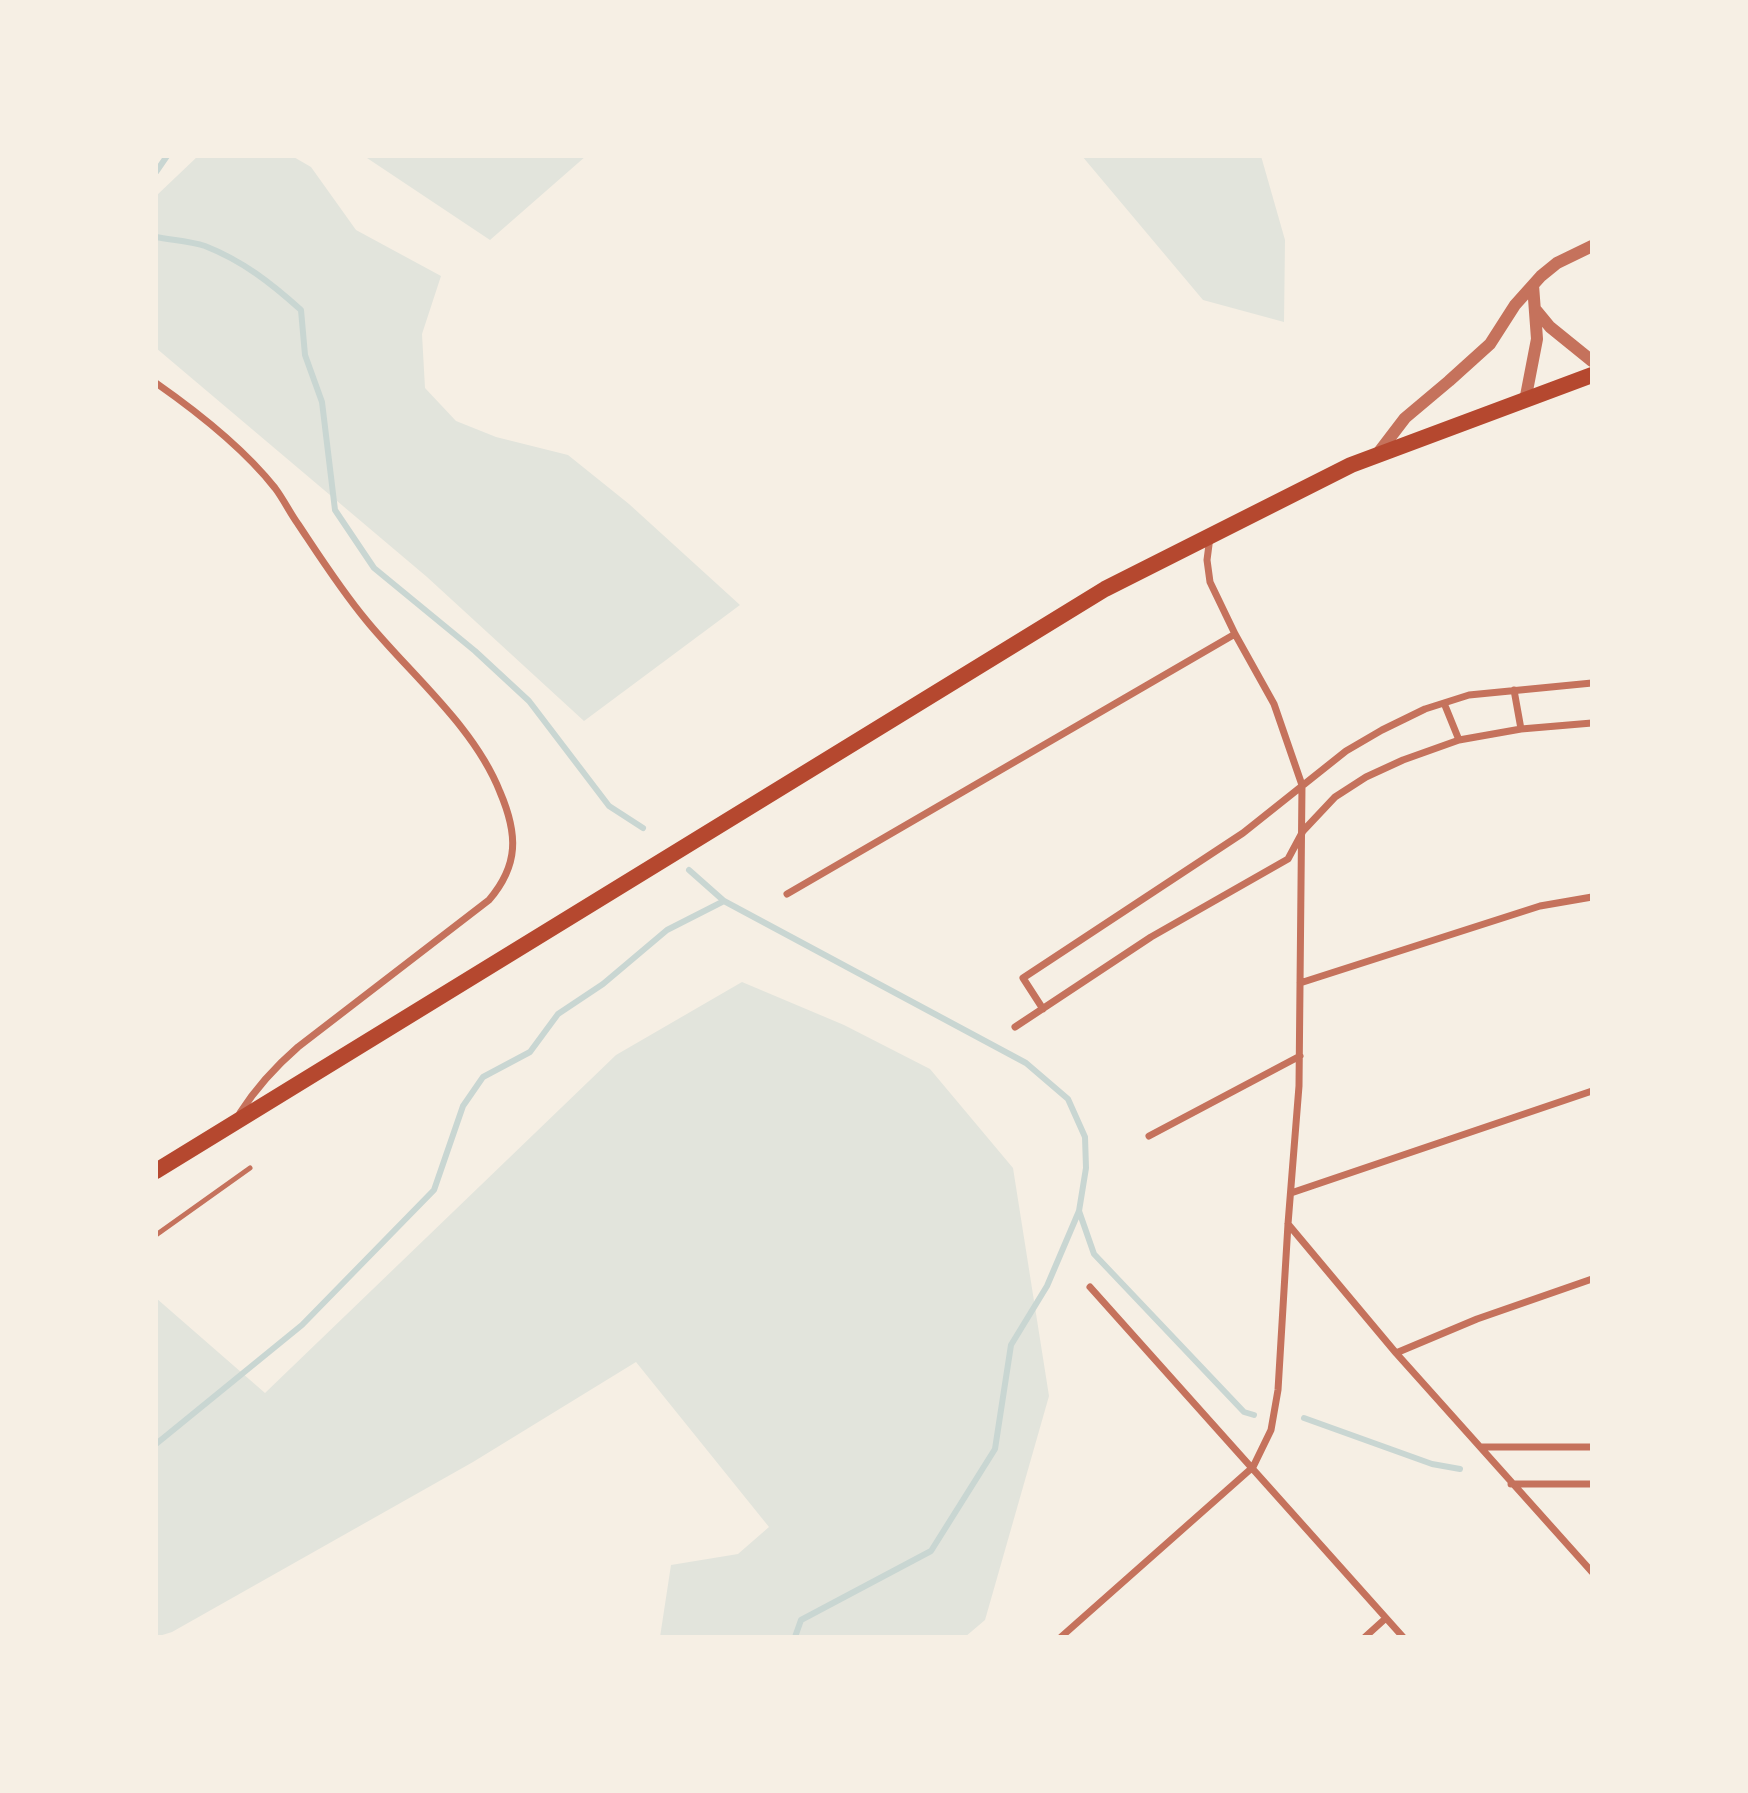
<!DOCTYPE html>
<style>
body{margin:0}
#map{position:relative;width:1748px;height:1793px;overflow:hidden;background:#f6efe4;font-family:Inter,sans-serif}
canvas{display:block}
.frame{position:absolute;inset:0;border:158px solid #f6efe4;pointer-events:none}
</style>
<div id="map">
<canvas width="1748" height="1793"></canvas>
<div class="frame"></div>
</div>
<script>
const ctx = document.querySelector('canvas').getContext('2d');
ctx.lineJoin = 'round';
function fillPath(path, color) { ctx.fillStyle = color; ctx.fill(path, 'evenodd'); }
function trace(path, color, width, dash) { ctx.strokeStyle = color; ctx.lineWidth = width; ctx.lineCap = dash ? 'butt' : 'round'; ctx.setLineDash(dash || []); ctx.stroke(path); }
const green = new Path2D(`
 M198,156H292L311,167L356,230L441,276L422,334L425,388L456,421L496,437L568,455L629,504L740,605L584,721L427,577L156,348V196Z
 M364,156H586L490,240Z
 M1082,156H1261L1285,240L1284,322L1203,300Z
 M742,982L844,1025L930,1069L1013,1168L1049,1396L985,1620L965,1637H660L671,1565L738,1554L769,1527L636,1362L473,1462L172,1632L156,1637V1298L265,1393L616,1055Z`);
const stream = new Path2D(`
 M156,172L167,156
 M156,237C171,240 190,241 205,246C243,261 271,283 301,310L305,355L322,402L335,510L374,568L475,651L529,701L609,806L643,828
 M689,870L724,901L1026,1063L1068,1099L1085,1137L1086,1168L1079,1211L1094,1254L1244,1412L1254,1415
 M1304,1418L1432,1464L1460,1469
 M156,1444L302,1325L434,1190L463,1106L483,1077L530,1052L558,1014L603,984L667,930L724,901
 M795,1637L801,1620L931,1551L995,1449L1011,1345L1047,1286L1079,1211`);
const service = new Path2D(`
 M156,1235L250,1168`);
const minor = new Path2D(`
 M156,383C196,411 245,450 275,488C284,500 290,513 298,524C320,557 341,590 366,620C410,674 474,726 500,792C518,834 519,865 489,900L298,1047C275,1067 256,1088 240,1113
 M1514,690L1521,729
 M1444,703L1459,740
 M787,894L1235,634
 M1300,983L1540,906L1592,897
 M1043,1009L1023,978L1243,833L1346,751L1382,730L1425,709L1469,695L1592,683
 M1015,1027L1151,937L1288,859L1303,831L1335,797L1366,777L1403,760L1459,740L1521,729L1592,723
 M1149,1136L1300,1056
 M1291,1193L1592,1091
 M1288,1224L1396,1353L1592,1572
 M1090,1287L1403,1637
 M1396,1353L1477,1319L1592,1279
 M1481,1447H1592
 M1511,1484H1592
 M1061,1637L1253,1467L1271,1430L1278,1390L1288,1224L1299,1086L1302,785L1274,704L1235,634L1210,582L1207,560L1210,537
 M1365,1637L1386,1618`);
const tertiary = new Path2D(`
 M1536,310L1550,327L1592,361
 M1525,401L1537,339L1533,285
 M1376,456L1405,418L1449,381L1490,344L1515,305L1541,276L1557,263L1592,246`);
const primary = new Path2D(`
 M156,1171L1105,589L1351,465L1592,375`);
fillPath(green, '#e2e4dc');
trace(stream, '#c9d6d2', 6);
trace(service, '#c5725c', 5);
trace(minor, '#c5725c', 7);
trace(tertiary, '#c5725c', 12);
trace(primary, '#b5482f', 16);
</script>
